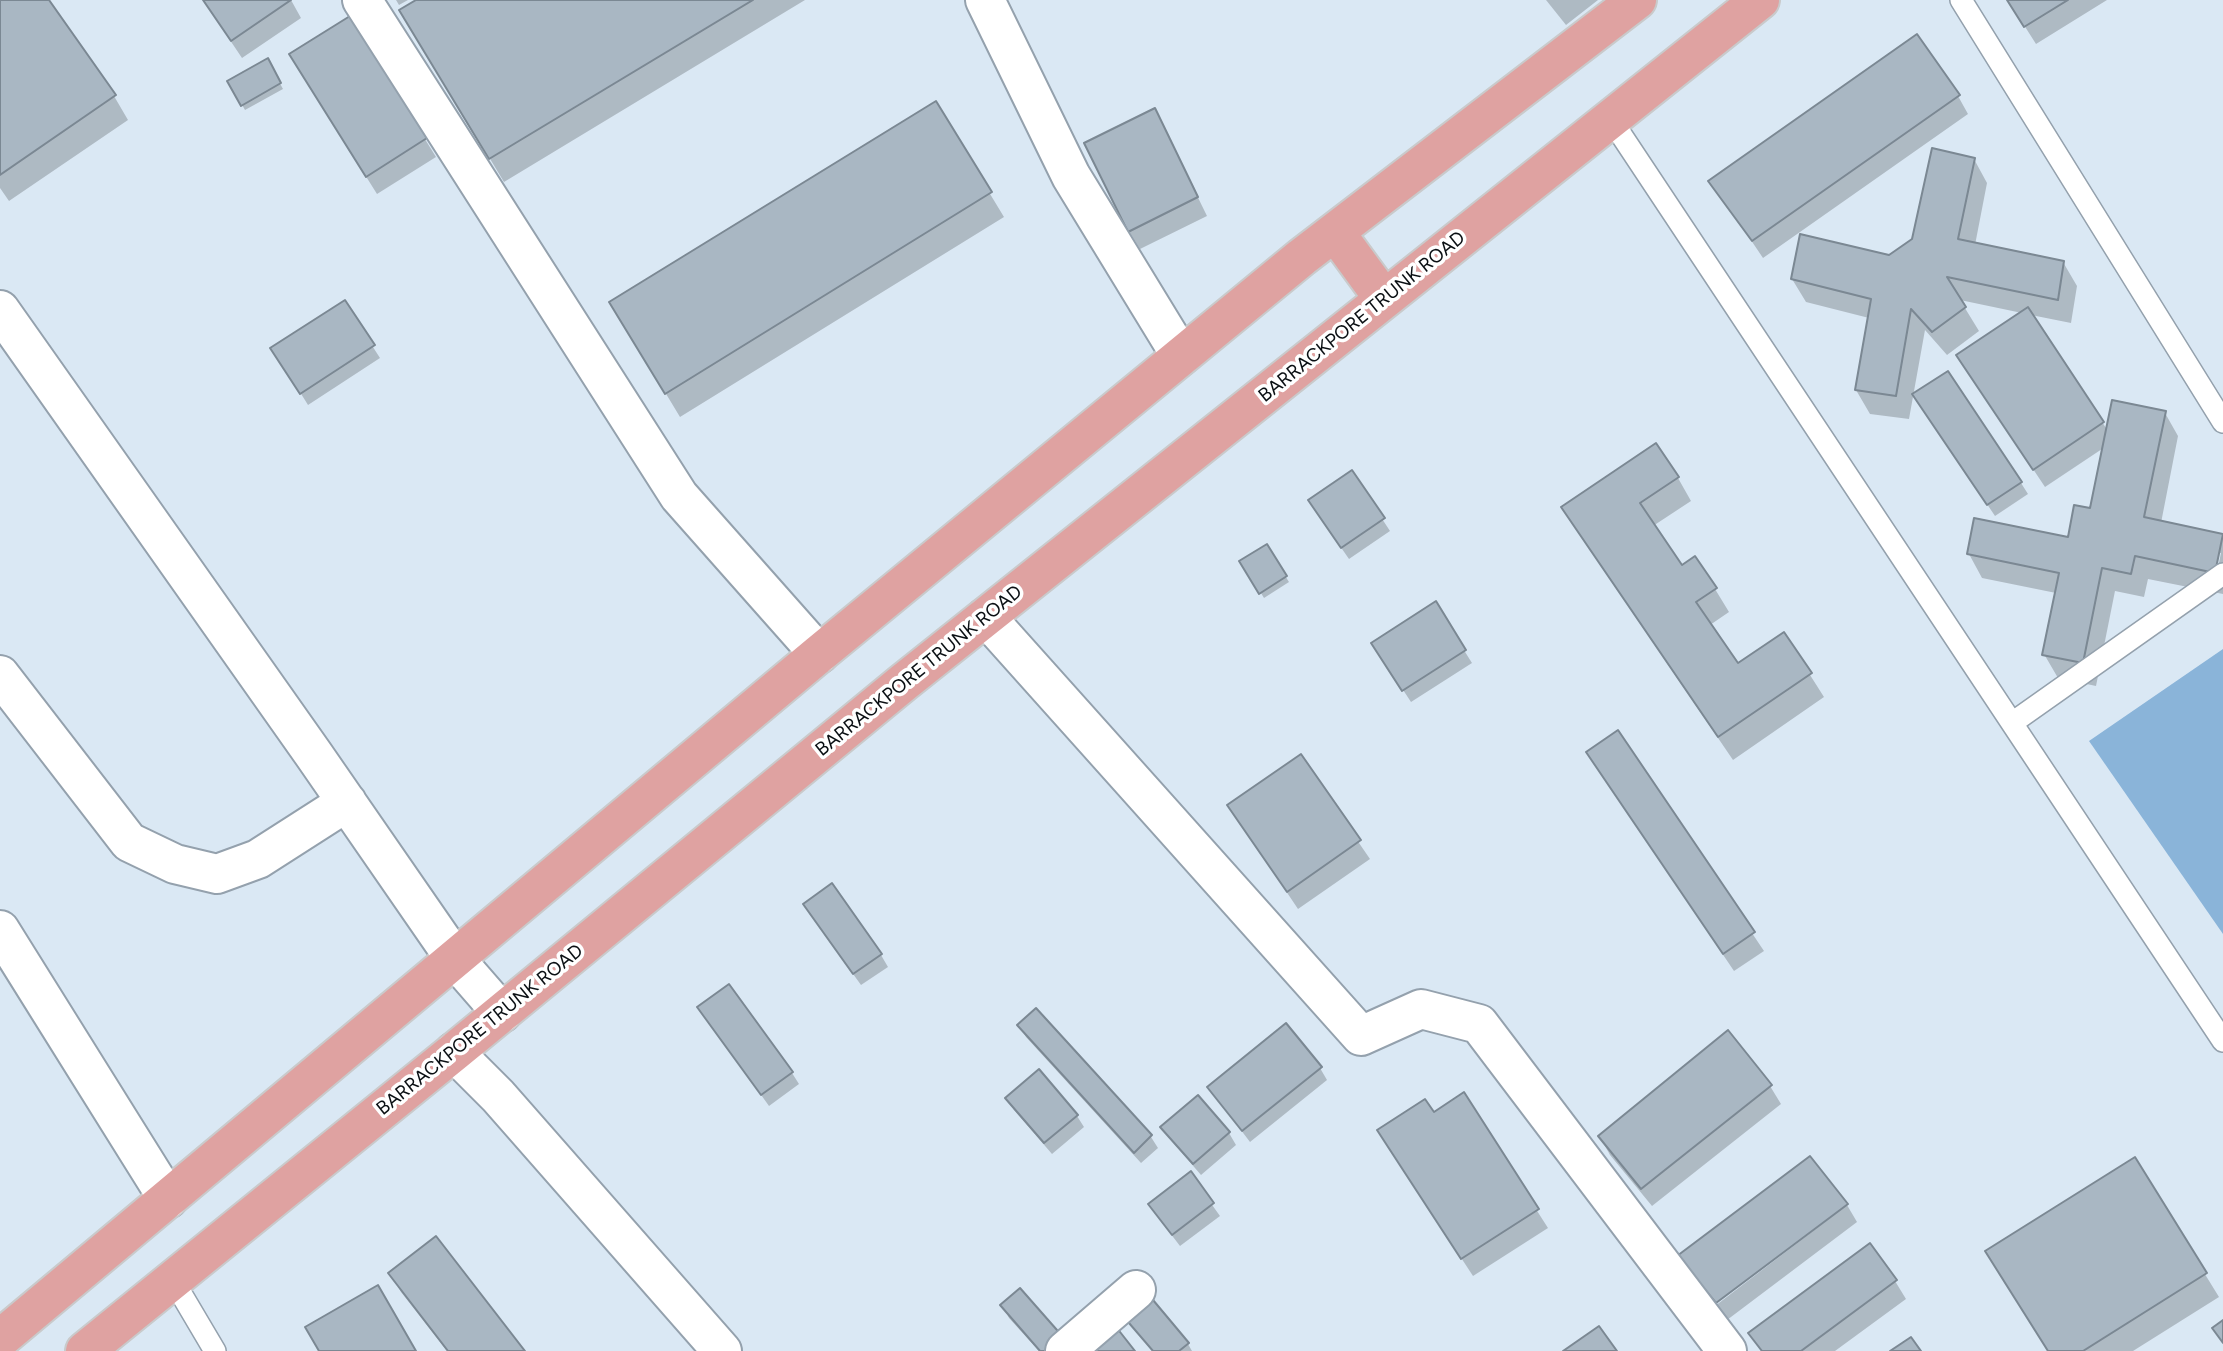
<!DOCTYPE html>
<style>
body{margin:0}
canvas{display:block;background:#dae8f4}
</style>
<canvas width="2223" height="1351"></canvas>
<script>
const ctx = document.querySelector('canvas').getContext('2d');
ctx.lineJoin = 'round';
function fillPath(path, color) { ctx.fillStyle = color; ctx.fill(path, 'evenodd'); }
function trace(path, color, width, dash) { ctx.strokeStyle = color; ctx.lineWidth = width; ctx.lineCap = dash ? 'butt' : 'round'; ctx.setLineDash(dash || []); ctx.stroke(path); }
function drawText(font, color, halo, rows, align = 'center') {
  ctx.font = font + ' Figtree,sans-serif'; ctx.lineWidth = 7; ctx.setLineDash([]); ctx.textBaseline = 'middle'; ctx.strokeStyle = halo; ctx.fillStyle = color; for (const [text, x, y, turn = 0] of rows) {
    ctx.save(); ctx.translate(x, y); ctx.rotate((+turn || 0) * Math.PI / 180); ctx.textAlign = isNaN(turn) ? turn : align; if (halo) ctx.strokeText(text, 0, 0); ctx.fillText(text, 0, 0); ctx.restore();
  }
}
const water = new Path2D(`
 M2223,649V934L2089,741Z`);
const shadow = new Path2D(`
 M0,0H47L114,96L128,120L9,201L0,188Z
 M203,0H291L301,18L242,58Z
 M396,0H408L399,5Z
 M419,0H805L504,182L415,34Z
 M1546,0H1598L1566,25Z
 M2008,0H2107L2036,44Z
 M350,18L436,157L377,194L301,73Z
 M267,60L283,89L245,110L229,82Z
 M1958,96L1968,114L1763,258L1711,181Z
 M935,103L1004,217L680,417L625,326Z
 M1164,128L1207,216L1140,249L1129,231Z
 M1974,159L1987,183L1975,245L2063,262L2077,286L2071,323L2031,315L2108,431L2165,413L2178,436L2161,523L2221,535L2223,538V594L2148,579L2144,597L2115,591L2096,686L2058,678L2044,654L2056,593L1982,578L1969,554L2069,539L2092,510L2105,447L2045,487L1969,373L2022,313L1960,300L1979,331L1947,355L1925,330L1909,419L1870,414L1856,390L1869,318L1806,302L1792,279L1889,257L1913,240ZM2217,553H2221L2215,582Z
 M344,302L380,358L308,405L280,360Z
 M1922,407L2021,483L2028,494L1995,516Z
 M1352,473L1390,531L1349,559L1317,513Z
 M1678,478L1691,501L1653,526L1681,567L1715,589L1729,612L1710,625L1738,666L1784,634L1824,697L1733,760L1577,531L1564,508Z
 M1267,547L1289,582L1264,598L1242,562Z
 M1435,604L1472,663L1411,702L1380,655Z
 M1618,733L1764,951L1734,971L1599,771Z
 M1300,757L1370,859L1298,909L1229,806Z
 M812,917L881,955L888,967L861,985Z
 M699,1008L792,1073L799,1084L769,1106Z
 M1036,1011L1151,1137L1158,1148L1141,1163L1026,1037L1019,1025Z
 M1320,1068L1327,1080L1250,1142L1209,1088Z
 M1770,1086L1781,1104L1652,1206L1610,1155L1600,1137Z
 M1463,1095L1548,1228L1473,1276L1389,1148Z
 M1197,1097L1229,1133L1236,1145L1201,1175L1170,1139L1163,1127Z
 M1007,1098L1077,1116L1084,1127L1052,1154L1014,1110Z
 M2134,1159L2219,1297L2133,1351H2049Z
 M1190,1174L1220,1216L1180,1246L1157,1216Z
 M1847,1205L1857,1222L1727,1320L1715,1306Z
 M391,1274L523,1351H447L401,1292Z
 M1895,1281L1906,1299L1835,1351H1761L1751,1334Z
 M1003,1306L1069,1351H1039L1009,1318Z
 M1125,1316L1188,1344L1192,1351H1152Z`);
const building = new Path2D(`
 M0,0H49L116,95L0,175Z
 M203,0H291L231,41Z
 M416,0H753L489,159L399,10Z
 M2007,0H2068L2024,27Z
 M350,16L427,138L366,177L289,54Z
 M1917,34L1960,95L1752,241L1708,181Z
 M268,58L281,83L241,106L227,81Z
 M936,101L992,192L665,394L609,302Z
 M1155,108L1198,197L1128,232L1084,143Z
 M1932,148L1975,158L1958,239L2064,261L2058,300L1947,277L1966,307L1932,332L1911,309L1896,396L1855,390L1871,299L1791,279L1800,234L1889,255L1912,239Z
 M345,300L375,345L300,394L270,348Z
 M2028,307L2104,422L2033,470L1956,355Z
 M1948,371L2022,482L1987,505L1912,394Z
 M2112,400L2166,411L2144,517L2223,534L2215,573L2135,556L2131,574L2102,568L2083,663L2042,655L2059,573L1967,554L1974,518L2068,537L2074,505L2090,508Z
 M1656,443L1679,477L1640,503L1682,565L1695,556L1717,588L1696,602L1738,663L1784,632L1812,673L1718,737L1561,507Z
 M1352,470L1385,518L1341,548L1308,500Z
 M1267,544L1287,576L1259,594L1239,561Z
 M1436,601L1466,650L1402,691L1371,643Z
 M1618,730L1755,932L1723,954L1586,752Z
 M1301,754L1361,840L1287,892L1227,805Z
 M832,883L882,954L853,974L803,904Z
 M729,984L793,1072L761,1095L697,1007Z
 M1036,1008L1152,1135L1134,1153L1017,1025Z
 M1286,1023L1322,1067L1242,1131L1207,1087Z
 M1728,1030L1772,1085L1641,1189L1598,1136Z
 M1039,1069L1078,1115L1044,1143L1005,1098Z
 M1464,1092L1539,1209L1461,1259L1377,1130L1425,1099L1434,1112Z
 M1198,1095L1230,1132L1193,1164L1160,1127Z
 M1810,1156L1848,1204L1716,1303L1677,1256Z
 M2135,1157L2207,1273L2083,1351H2048L1985,1251Z
 M1191,1171L1214,1203L1172,1235L1148,1204Z
 M436,1236L525,1351H448L388,1273Z
 M1870,1243L1897,1280L1801,1351H1762L1748,1333Z
 M378,1285L416,1351H319L305,1327Z
 M1020,1288L1064,1338L1048,1351H1040L1000,1305Z
 M1148,1294L1189,1343L1179,1351H1153L1123,1316Z
 M2223,1320V1343L2212,1328Z
 M1113,1323L1135,1351H1092Z
 M1599,1326L1617,1351H1563Z
 M1911,1337L1921,1351H1890Z`);
const lane = new Path2D(`
 M1961,0L2223,422
 M1610,118L2223,1041
 M2012,723L2223,574
 M173,1280L215,1351`);
const street = new Path2D(`
 M362,0L679,496L819,654
 M985,0L1071,176L1181,356
 M0,310L314,755L455,959L502,1013
 M986,617L1361,1036L1421,1009L1479,1024L1727,1351
 M0,675L129,842L175,864L217,874L258,859L347,802
 M0,930L168,1199
 M454,1052L498,1096L722,1351
 M1065,1351L1136,1290`);
const primary = new Path2D(`
 M1335,232L1384,299
 M0,1339L819,654L1302,257L1637,0
 M85,1351L454,1052L904,682L1760,0`);
const streetNames = [
 ["BARRACKPORE TRUNK ROAD",1362,317,-39],
 ["BARRACKPORE TRUNK ROAD",919,671,-39],
 ["BARRACKPORE TRUNK ROAD",480,1030,-39]
];
fillPath(water, '#8ab4d9');
fillPath(shadow, '#0003');
fillPath(building, '#a9b7c3');
trace(building, '#7b8893', 2);
trace(lane, '#94a1ad', 24);
trace(street, '#94a1ad', 42);
trace(primary, '#c9cacb', 42);
trace(lane, '#fff', 21);
trace(street, '#fff', 38);
trace(primary, '#dfa2a1', 38);
drawText('19px', '#0a0f13', '#fff', streetNames);
</script>
